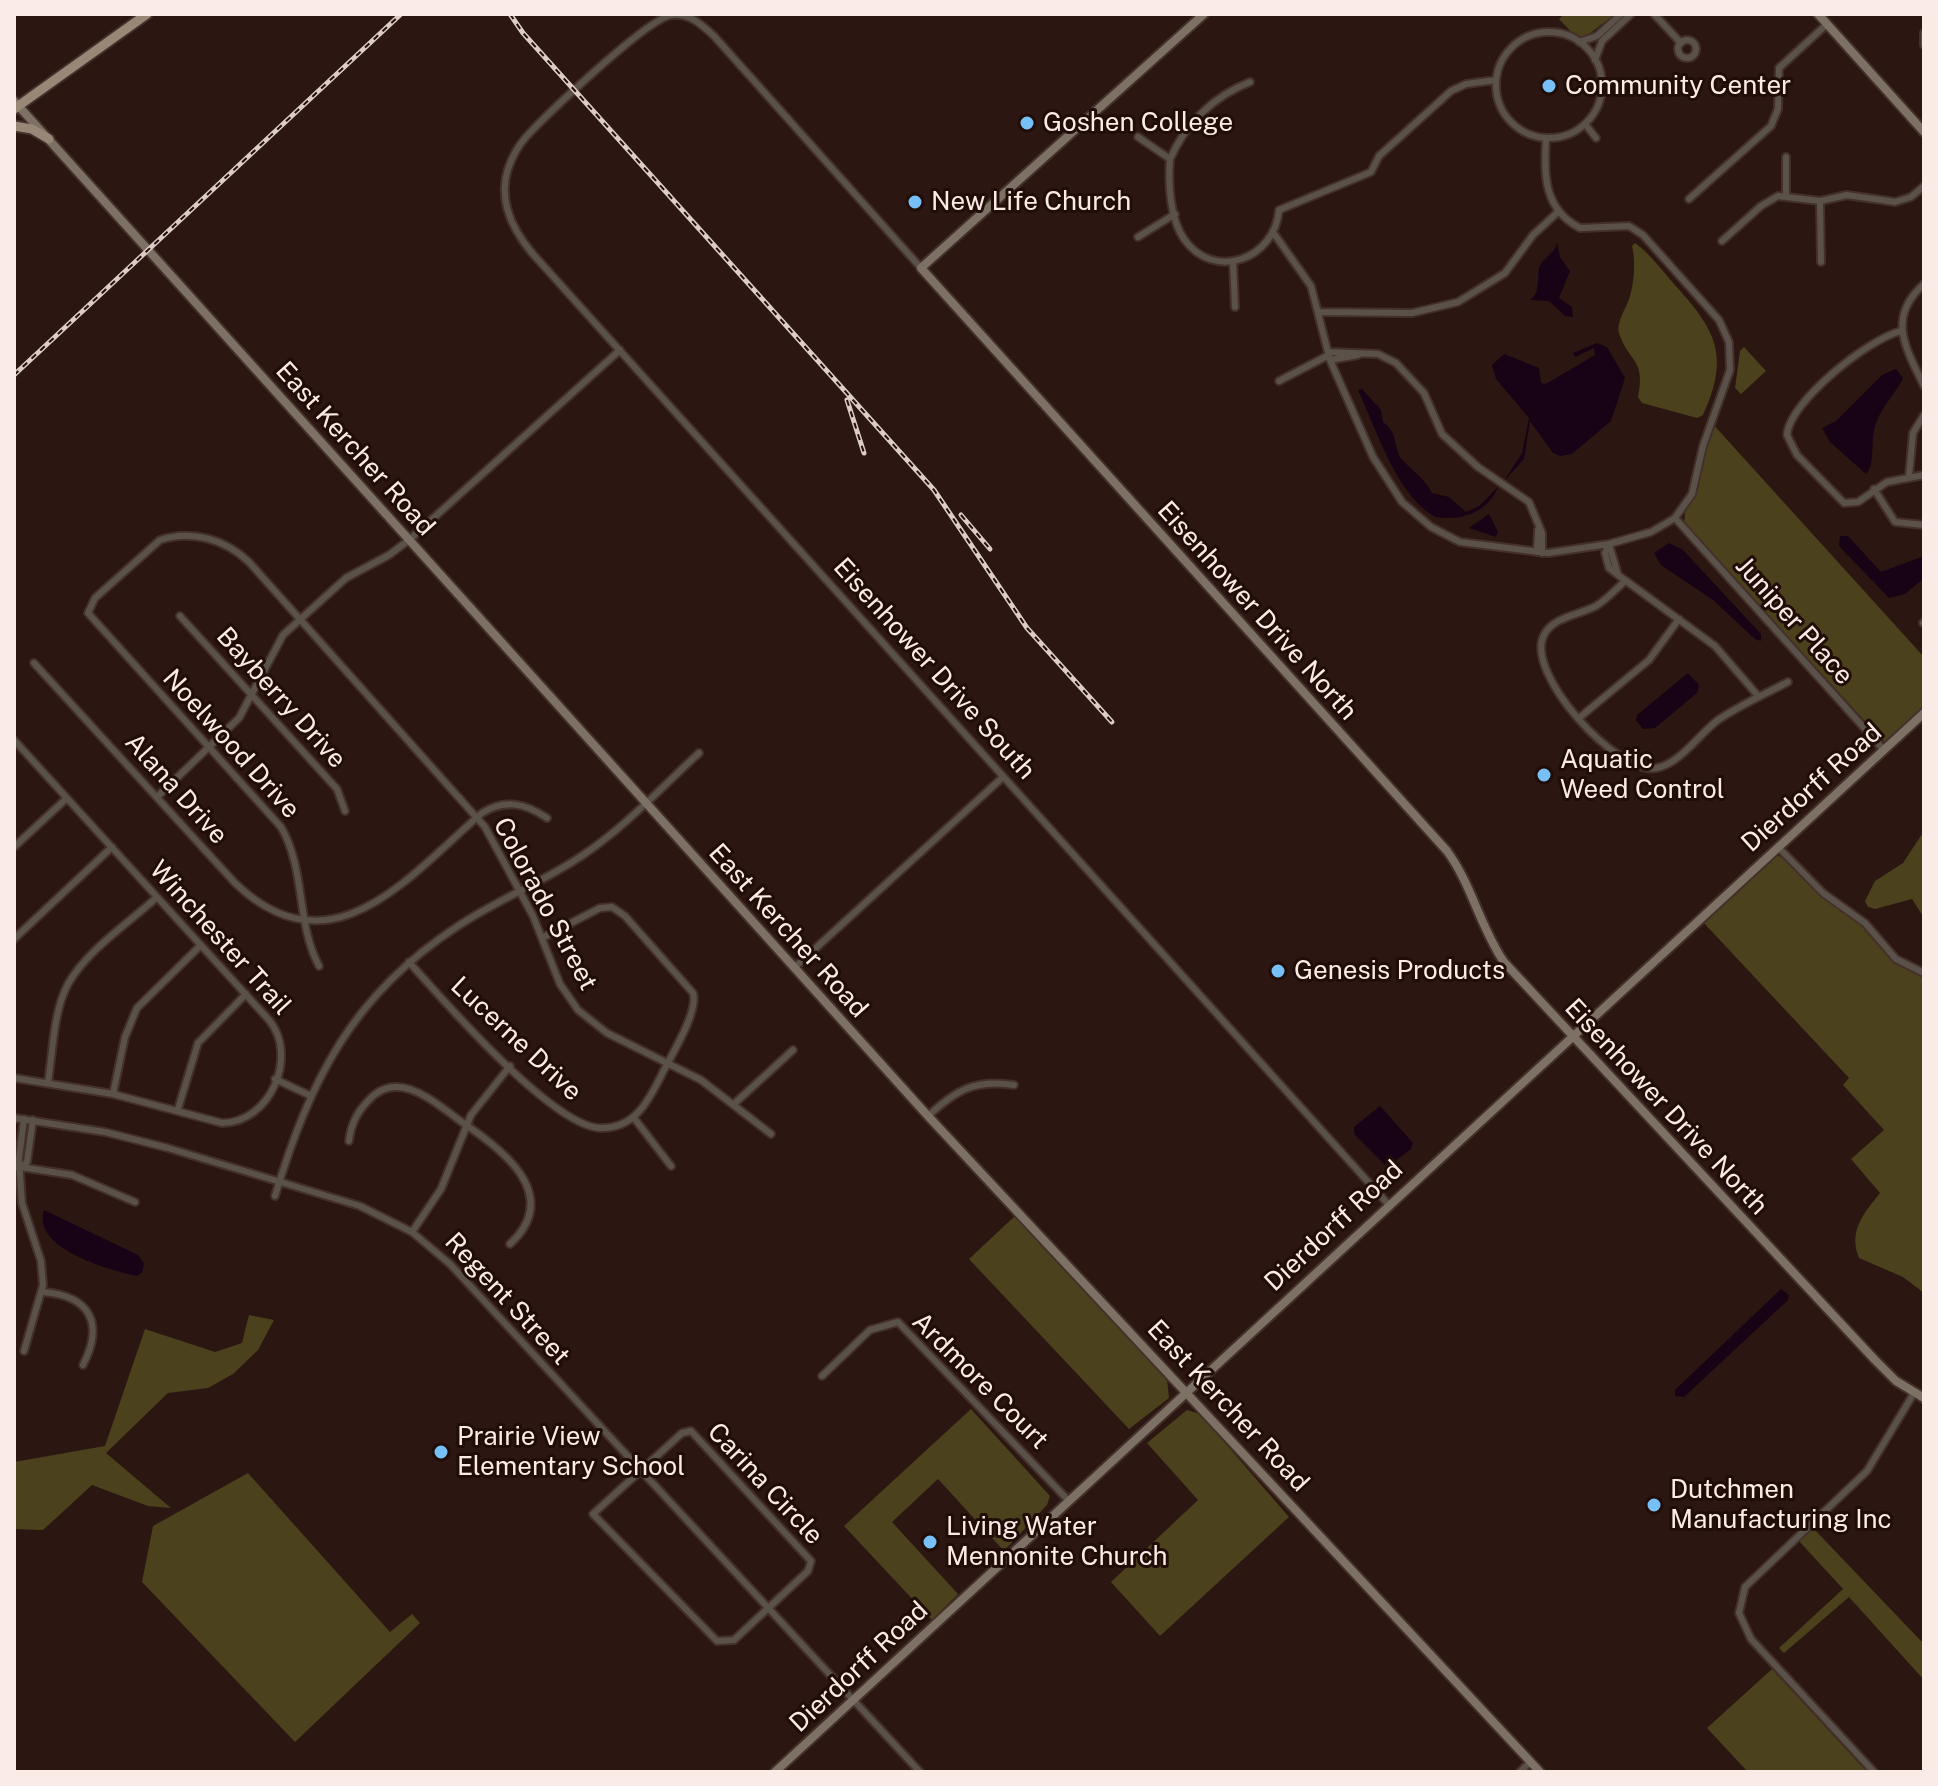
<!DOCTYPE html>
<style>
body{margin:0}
#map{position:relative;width:1938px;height:1786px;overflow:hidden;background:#2b1611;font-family:"Public Sans",sans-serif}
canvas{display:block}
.frame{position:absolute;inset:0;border:16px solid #fbebe7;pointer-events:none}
</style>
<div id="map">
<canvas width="1938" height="1786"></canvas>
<div class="frame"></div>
</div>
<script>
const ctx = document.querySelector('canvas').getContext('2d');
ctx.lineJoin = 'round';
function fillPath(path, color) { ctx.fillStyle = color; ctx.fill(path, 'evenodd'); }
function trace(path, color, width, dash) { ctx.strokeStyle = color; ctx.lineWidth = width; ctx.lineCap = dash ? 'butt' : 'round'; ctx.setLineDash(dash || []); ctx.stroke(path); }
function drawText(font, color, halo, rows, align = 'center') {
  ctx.font = font + ' "Public Sans",sans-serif'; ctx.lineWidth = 6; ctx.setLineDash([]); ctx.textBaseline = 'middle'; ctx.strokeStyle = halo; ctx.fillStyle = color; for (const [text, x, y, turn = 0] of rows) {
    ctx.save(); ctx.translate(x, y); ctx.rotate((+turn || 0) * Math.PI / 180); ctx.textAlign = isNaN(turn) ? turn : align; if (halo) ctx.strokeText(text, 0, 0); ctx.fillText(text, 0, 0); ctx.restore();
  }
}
const green = new Path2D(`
 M1564,14H1615L1584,38L1575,36L1559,19Z
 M1635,243C1650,254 1662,270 1674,284C1715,329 1731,355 1703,415L1697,418L1642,403L1638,397C1646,358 1628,362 1619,333C1616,322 1627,307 1630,296C1634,282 1636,261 1632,246Z
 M1744,347L1766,371L1741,394L1735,388L1740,351Z
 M1711,422L1924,657V708L1885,743L1684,524L1686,504Z
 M1924,831V918L1912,899L1875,909L1868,907L1865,901L1875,881L1903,863Z
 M1775,855L1784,858L1819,895L1858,921L1894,963L1924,975V1293L1903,1277L1859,1258C1848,1231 1864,1213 1880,1193L1851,1159L1884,1130L1843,1085L1849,1078L1702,921Z
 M1017,1214L1167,1379L1169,1398L1129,1429L969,1259Z
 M249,1315L274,1320L258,1350L233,1374L208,1388L168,1393L106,1453L171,1508L148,1506L92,1485L43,1530L14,1529V1462L105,1446L145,1329L215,1352L242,1343Z
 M971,1409L1050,1496L1047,1505L1004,1551L938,1479L892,1522L958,1594L932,1620L844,1526Z
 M1187,1410L1200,1414L1289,1517L1160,1636L1111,1582L1198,1500L1147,1443Z
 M248,1473L390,1632L412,1614L420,1623L295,1742L142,1582L153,1526Z
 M1813,1528L1924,1644V1680L1849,1597L1784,1653L1779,1648L1843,1589L1798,1540Z
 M1772,1669L1867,1772H1748L1707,1728Z`);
const water = new Path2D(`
 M1557,242L1560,257L1570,271L1559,298L1572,307L1573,317L1565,316L1549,301L1530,300C1540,294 1537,281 1539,269C1542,257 1556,254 1557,242Z
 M1597,343L1607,347L1625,378L1611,421L1572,454L1560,456L1553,453L1530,421L1524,459L1504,481L1522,453L1529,418L1496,379L1492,365L1504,354L1539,368L1541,383L1546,384L1595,355L1594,348L1575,357L1573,353Z
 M1896,369L1903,378C1894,397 1879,408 1874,430C1871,443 1875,465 1866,474L1830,442L1822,428L1836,421L1882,375Z
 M1362,389L1381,410L1383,422C1397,433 1393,440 1399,455C1403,464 1424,476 1432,493L1449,497L1466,512L1479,506L1498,487C1488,512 1462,521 1436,517C1397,497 1376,428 1358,390Z
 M1489,514L1498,532L1496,537L1469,528Z
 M1840,536H1848L1881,572L1924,556V578L1905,594L1889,598L1839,546Z
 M1669,543L1683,550L1761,634V641L1755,639L1713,600L1661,565L1654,553Z
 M1688,673L1699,685L1697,693L1655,728L1643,729L1636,720L1637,715Z
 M1380,1106L1413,1143L1411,1149L1387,1167L1354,1134V1127Z
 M44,1210L138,1255L144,1264L142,1273L136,1276C108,1269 32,1249 44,1210Z
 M1781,1289L1789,1295L1788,1300L1684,1397L1675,1396V1390Z`);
const street = new Path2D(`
 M1654,14L1681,43
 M1496 85a53 53 0 1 1 106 0a53 53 0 1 1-106 0Z
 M1924,33V45
 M1678 49a9 9 0 1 1 18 0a9 9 0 1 1-18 0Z
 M1579,42L1597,36L1621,14
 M1595,60L1602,41L1631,14
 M1250,82C1214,96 1186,123 1170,159C1168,183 1170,219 1184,239C1214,282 1275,259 1279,210L1371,172L1379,156L1451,91L1466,84L1496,80
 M1585,124L1596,138
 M1138,137L1170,159
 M1786,195V157
 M1689,199L1771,126L1778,109L1779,68L1827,24
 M1820,201L1821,262
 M1275,235L1311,286L1330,360L1373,457L1402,502L1431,527L1460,542L1548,553L1609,544L1651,532L1675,518L1692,494L1703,446L1730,370L1729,342L1719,320L1643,235L1629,226L1580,228C1543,209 1544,174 1546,138
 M1138,237L1175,214
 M1722,241L1761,206L1778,196L1820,201L1847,195L1895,202L1911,197L1924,186
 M1233,261L1235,307
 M921,268L714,36C702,25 690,13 672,15C649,17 546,115 526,137C518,146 512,157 508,169C498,200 512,229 532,253L1388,1204
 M1924,284C1886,318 1906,348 1924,386
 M1319,312L1412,313L1458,302L1505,273L1533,235L1559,211
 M1901,331C1868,339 1789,402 1787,435L1797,455L1844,503L1858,502L1887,482L1924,475
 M1328,352L1378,354L1396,363L1424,393L1442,434L1478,467L1529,502L1542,533V553
 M1330,360L1358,355
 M1279,381L1329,355
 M1909,476L1913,433L1924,415
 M1874,489L1895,522L1924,525
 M1675,518L1884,750
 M1609,544L1618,575L1609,568L1605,553Z
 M1537,552L1538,530
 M1618,575L1715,646L1759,697
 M1624,582C1615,590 1607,599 1596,606C1579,615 1553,617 1544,635C1524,673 1617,775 1656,768C1680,764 1699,734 1718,720C1740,705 1765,694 1788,682
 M180,616L337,789L345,811
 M1923,623L1924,622
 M34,663L235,883C332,976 410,875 482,813C505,799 525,803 547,818
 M1579,718L1649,660L1679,619
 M14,740L269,1020C299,1056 270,1123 222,1123L113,1094L14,1078
 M157,797L239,718L283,635L346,578L389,555L409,540L620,350
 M14,847L67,798
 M1778,847L1823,893L1865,923L1896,959L1924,973
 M14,939L112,847
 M409,962C443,1000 552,1126 600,1128C634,1129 648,1102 661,1076C670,1057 699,1012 693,993L625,916L612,907L600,908L542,938
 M319,966C296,923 306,870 281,827L88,613L95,598L160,540C192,529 226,540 249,562L485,827L533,916L560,984L578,1010L607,1033L701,1080L771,1134
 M794,968L1003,777
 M275,1079L309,1095
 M48,1082C53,1052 53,1012 68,984C87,950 129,923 157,897
 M113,1094L125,1037L137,1008L201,945
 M735,1103L793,1050
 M178,1109L198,1043L246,994
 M928,1116C956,1090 975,1079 1014,1085
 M14,1118L105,1132L168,1148L360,1206L412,1232L450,1264L920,1772
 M634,1118L671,1166
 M349,1141C351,1125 356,1114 367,1102C397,1066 435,1103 463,1123C502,1149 563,1195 510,1244
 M14,1166L72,1175L135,1202
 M22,1167L27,1162L33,1120
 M275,1196C310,1080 352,995 458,926C497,900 541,883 580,857C624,828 661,788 699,753
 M412,1232L441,1189L471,1115L510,1066
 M43,1292C91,1296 104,1324 83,1365
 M24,1351L43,1285L41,1261L22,1203L19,1159L24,1119
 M822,1376L870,1330L898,1322L1068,1500
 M691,1431L811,1561L808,1571L734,1640L717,1641L593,1514L682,1433Z
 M1520,1772L1530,1762
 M1874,1772L1751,1639L1739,1613L1745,1587L1867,1471L1914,1393`);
const secondary = new Path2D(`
 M1204,14L921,268L1447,851C1472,885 1480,927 1504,962L1875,1360L1896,1381L1924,1398
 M1818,14L1924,132
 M14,101L928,1116L1540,1772
 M775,1772L1924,713`);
const primary = new Path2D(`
 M14,109L147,14
 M14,126L32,129L49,139`);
const rail = new Path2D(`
 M510,14L523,33L934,490L1027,628L1112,722
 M14,375L401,14
 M847,400L864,453
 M961,515L990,549`);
const markers = [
 [1549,86,8,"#77bff7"],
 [1027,123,8,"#77bff7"],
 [915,202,8,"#77bff7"],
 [1544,775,8,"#77bff7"],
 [1278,971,8,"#77bff7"],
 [441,1452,8,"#77bff7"],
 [1654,1505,8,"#77bff7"],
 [930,1542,8,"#77bff7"]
];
const poiNames = [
 ["Community Center",1565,86],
 ["Goshen College",1043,123],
 ["New Life Church",931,202],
 ["Aquatic",1560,760],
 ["Weed Control",1560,790],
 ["Genesis Products",1294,971],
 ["Prairie View",457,1437],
 ["Elementary School",457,1467],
 ["Dutchmen",1670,1490],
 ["Manufacturing Inc",1670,1520],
 ["Living Water",946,1527],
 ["Mennonite Church",946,1557]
];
const streetNames = [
 ["East Kercher Road",355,449,48],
 ["Eisenhower Drive North",1257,611,48],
 ["Juniper Place",1794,621,48],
 ["Eisenhower Drive South",934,669,48],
 ["Bayberry Drive",281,698,48],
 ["Noelwood Drive",231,744,48],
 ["Dierdorff Road",1812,788,-42],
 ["Alana Drive",176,789,48],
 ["Colorado Street",545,904,62],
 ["East Kercher Road",788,931,48],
 ["Winchester Trail",220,938,48],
 ["Lucerne Drive",516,1039,43],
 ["Eisenhower Drive North",1666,1107,47],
 ["Dierdorff Road",1334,1226,-43],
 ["Regent Street",507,1299,47],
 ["Ardmore Court",980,1381,45],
 ["East Kercher Road",1228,1406,47],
 ["Carina Circle",765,1484,47],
 ["Dierdorff Road",859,1667,-43]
];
fillPath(green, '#4b411d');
fillPath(water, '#180215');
trace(street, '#44302b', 10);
trace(secondary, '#44302b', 12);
trace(primary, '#44302b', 13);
trace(street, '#5a524a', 6);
trace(secondary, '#7d7064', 8);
trace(primary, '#988777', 9);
trace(rail, '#dccbc7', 5);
trace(rail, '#210d08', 2, [6]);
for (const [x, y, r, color] of markers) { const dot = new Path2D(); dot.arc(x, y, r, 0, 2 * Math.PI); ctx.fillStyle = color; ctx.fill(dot); trace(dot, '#210d08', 3); }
drawText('26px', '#fbebe7', '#210d08', poiNames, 'left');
drawText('26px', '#fbebe7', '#210d08', streetNames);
</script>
